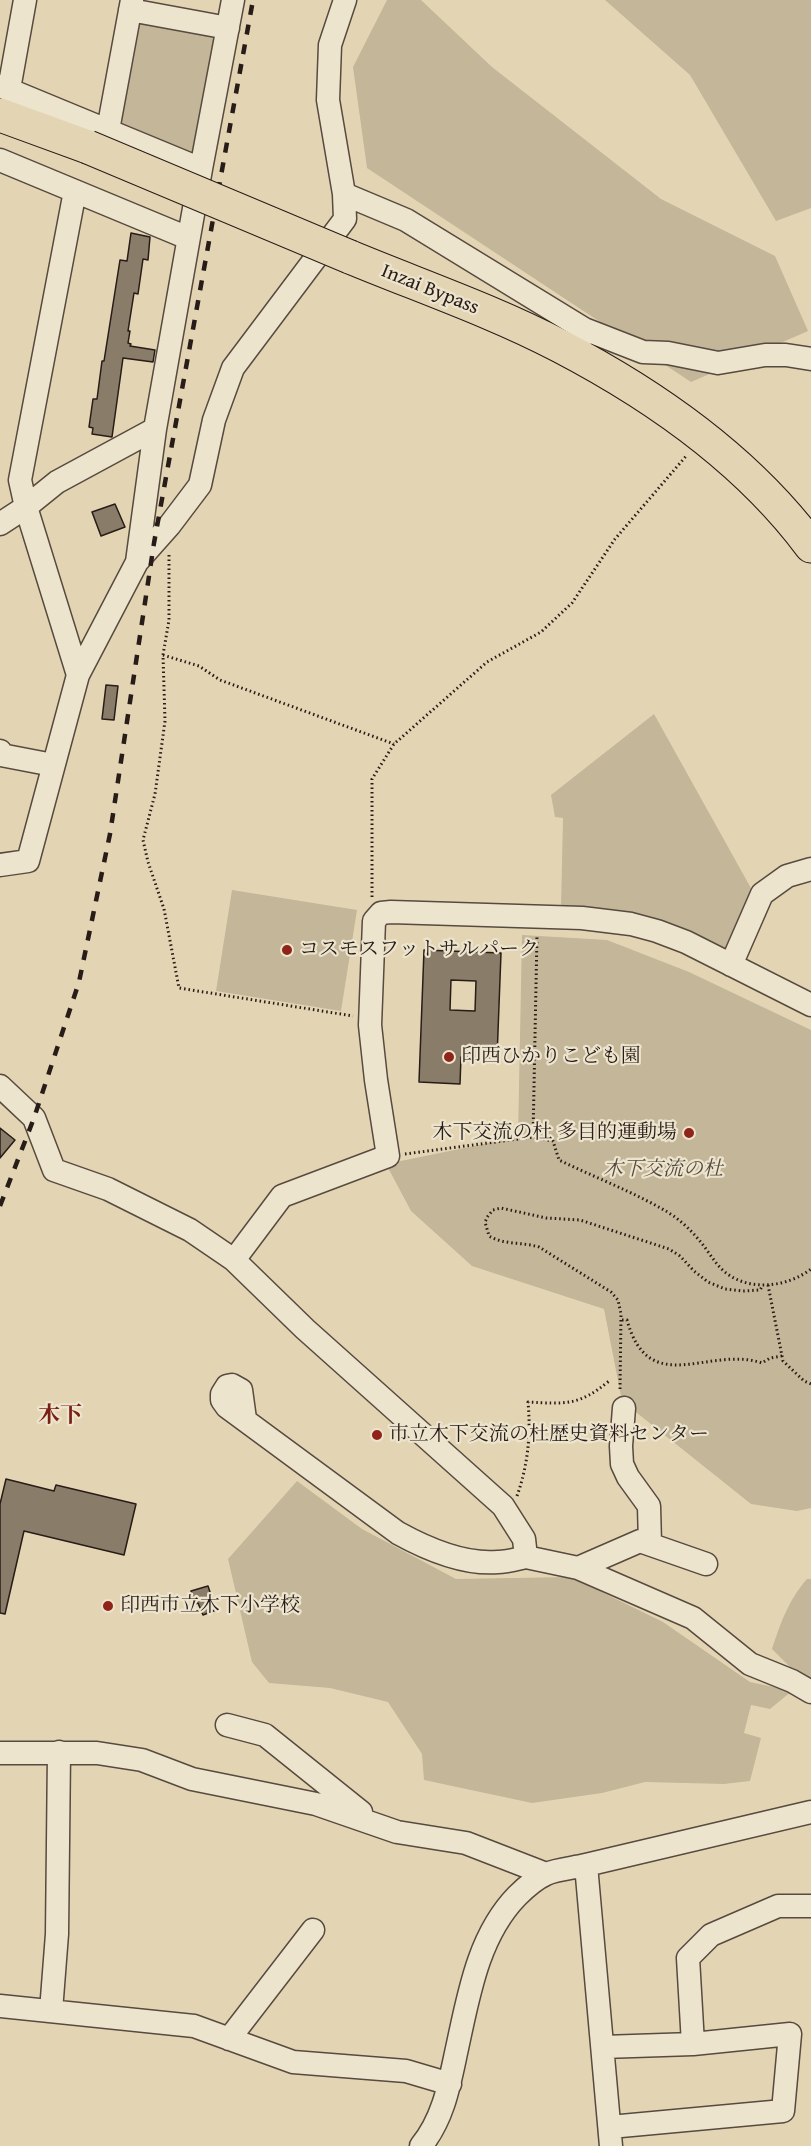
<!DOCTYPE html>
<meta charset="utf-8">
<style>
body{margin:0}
canvas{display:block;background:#e3d5b4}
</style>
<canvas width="811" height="2146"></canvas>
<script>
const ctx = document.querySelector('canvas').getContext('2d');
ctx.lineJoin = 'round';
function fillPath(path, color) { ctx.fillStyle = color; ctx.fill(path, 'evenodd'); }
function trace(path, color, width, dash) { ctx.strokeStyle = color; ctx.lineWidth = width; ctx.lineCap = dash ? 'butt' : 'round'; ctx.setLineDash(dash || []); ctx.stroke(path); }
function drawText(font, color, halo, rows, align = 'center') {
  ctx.font = font + ' "Gentium Book Plus","Noto Serif JP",serif'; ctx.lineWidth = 4.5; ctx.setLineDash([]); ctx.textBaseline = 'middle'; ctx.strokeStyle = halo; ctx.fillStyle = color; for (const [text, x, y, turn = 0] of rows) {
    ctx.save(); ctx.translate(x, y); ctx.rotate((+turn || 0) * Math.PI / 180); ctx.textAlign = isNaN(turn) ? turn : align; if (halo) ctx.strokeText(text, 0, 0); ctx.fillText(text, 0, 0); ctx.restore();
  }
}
const green = new Path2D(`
 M387,0H421L492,67L661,199L775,256L808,331L691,382L367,168L353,67Z
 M605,0H811V208L776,221L690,75Z
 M134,19L219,33L194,157L118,128Z
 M654,714L752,890L724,953L561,907L563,818L555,817L551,795Z
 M232,890L357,910L341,1011L216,991Z
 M522,935L607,940L689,972L811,1030V1508L797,1511L751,1504L622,1401L604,1309L472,1266L411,1211L386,1164L518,1137Z
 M297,1481L362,1529L456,1579L571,1577L663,1622L750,1682L792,1691L770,1709L751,1705L744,1733L761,1738L750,1781L724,1784L645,1782L602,1793L532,1803L424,1780L422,1754L388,1702L330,1688L269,1683L252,1662L228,1559Z
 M807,1579H811V1681L791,1668L772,1649C781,1622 788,1601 807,1579Z`);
const building = new Path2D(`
 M131,233L150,237L148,260L143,259L138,294L134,293L128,331H130L128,343L131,344L130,346L155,350L153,362L123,358L112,437L92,434L93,428L89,427L93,399H97L102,361H104L120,260L127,261Z
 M115,504L125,527L101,536L92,512Z
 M106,685L118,686L114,720L102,719Z
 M424,950L501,953L497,1058L461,1057L460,1084L419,1082ZM451,980L476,981L475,1011L450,1010Z
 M0,1128L15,1140L0,1158Z
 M6,1479L54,1491L56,1485L136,1504L124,1555L24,1531L5,1614L0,1613V1504Z
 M208,1586L216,1610L203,1615L198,1603L195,1604L191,1591Z`);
const path = new Path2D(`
 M169,555V620L163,655L165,721L155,794L143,840L148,862L164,909L179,988L353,1016
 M163,655L199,666L220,680L394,744
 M372,897V779L394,744L487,662L541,632L572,603L615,539L687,455
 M533,1137L537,935
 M405,1154L533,1137L553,1141L559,1160C594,1177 631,1191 664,1210C677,1217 690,1229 699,1240C708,1250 714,1263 725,1272C749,1292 788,1287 811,1269
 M768,1285L783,1361L804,1381L811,1384
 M622,1320H627C649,1400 709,1345 762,1363L770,1358L782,1356
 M620,1389L621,1314L618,1300L611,1292L539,1247C523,1242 504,1245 489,1236L485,1222L488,1216L493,1210L501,1208L546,1218L580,1220L669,1249L680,1256L694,1271L708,1282L725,1289L743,1291L760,1290L763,1285
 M517,1496C528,1465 531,1434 528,1402C565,1404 579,1406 609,1381`);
const minor = new Path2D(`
 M130,10L228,28
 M0,86L201,169L233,0
 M9,89L25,0
 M108,130L132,0
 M0,160L188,238
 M75,191L20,480L26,507L78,675
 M344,194L406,220L584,329L575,354
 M584,329L643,352L668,353L718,363L765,355H786L811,359
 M0,524L26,507L57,482L155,429L201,169
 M137,562L169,526L200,485L214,420L233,368L345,219L344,194L328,100L330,45L345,0
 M0,751L1,755L53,765
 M0,865L28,861L78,675L137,562L155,429
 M731,965L762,894L787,876L811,869
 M0,1086L34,1118L54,1170L108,1189L190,1230L234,1260L305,1329L503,1506L524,1539L526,1557L578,1568L693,1618L750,1664L792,1681L811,1692
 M234,1260L282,1196L388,1156L376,1080L370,1025L374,921L381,913L391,912L582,918L631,924L657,931L686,942L811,1005
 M624,1408L621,1446L622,1464L628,1477L649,1506L650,1544
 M245,1419L241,1390L232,1385L227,1386L222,1394V1400L227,1407L398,1533C427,1549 464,1565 498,1562C507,1562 517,1559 526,1557
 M578,1568L640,1541L706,1564
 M227,1725L265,1735L361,1812
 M0,1753H97L142,1760L192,1779L316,1804L397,1832L466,1843L546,1874
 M586,1865L811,1812
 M0,2006L194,2026L293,2062L406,2071L450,2084
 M51,2011L57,1934L59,1752
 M229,2039L313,1930
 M693,2044L688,1958L711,1935L778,1906H811
 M603,2047L693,2044L790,2034L783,2111L610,2127
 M421,2146C443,2119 449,2086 456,2053C468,1999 477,1937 517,1896C525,1888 535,1879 546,1874C558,1869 574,1868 586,1865L611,2146`);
const highway = new Path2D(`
 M0,115L88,147
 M350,257C420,286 493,311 560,346C654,395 747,460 811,546`);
const rail = new Path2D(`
 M0,1206L34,1118L79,982L110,834L154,543L253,0`);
const highwayBridge = new Path2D(`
 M88,147L350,257`);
const markers = [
 [287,950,6,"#8f2418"],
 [449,1057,6,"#8f2418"],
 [689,1133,6,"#8f2418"],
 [377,1435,6,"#8f2418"],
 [108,1606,6,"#8f2418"]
];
const streetNames = [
 ["Inzai Bypass",430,290,22]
];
const poiNames = [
 ["コスモスフットサルパーク",299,950],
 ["印西ひかりこども園",461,1057],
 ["木下交流の杜 多目的運動場",677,1133,"right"],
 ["市立木下交流の杜歴史資料センター",389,1435],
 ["印西市立木下小学校",120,1606]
];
const parkNames = [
 ["木下交流の杜",663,1170]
];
const quarterNames = [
 ["木下",60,1416]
];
fillPath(green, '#c3b699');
fillPath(building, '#897c69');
trace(building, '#281c18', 1.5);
trace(minor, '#574a3f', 25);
trace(highway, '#281c18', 35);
trace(path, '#281c18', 3, [1.5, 3]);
trace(minor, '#ede4ce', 22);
trace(highway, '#e3d5b4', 33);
trace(rail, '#281c18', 4.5, [10, 10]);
trace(highwayBridge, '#281c18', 35, []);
trace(highwayBridge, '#e3d5b4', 33);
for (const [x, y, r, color] of markers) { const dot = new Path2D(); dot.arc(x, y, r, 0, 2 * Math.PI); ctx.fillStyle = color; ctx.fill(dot); trace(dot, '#ede4ce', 2); }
drawText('20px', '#281c18', '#ede4ce', streetNames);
drawText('20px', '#281c18', '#ede4ce', poiNames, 'left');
drawText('italic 20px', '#564a3f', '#ede4ce', parkNames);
drawText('bold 22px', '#7a1f14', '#ede4ce', quarterNames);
</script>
